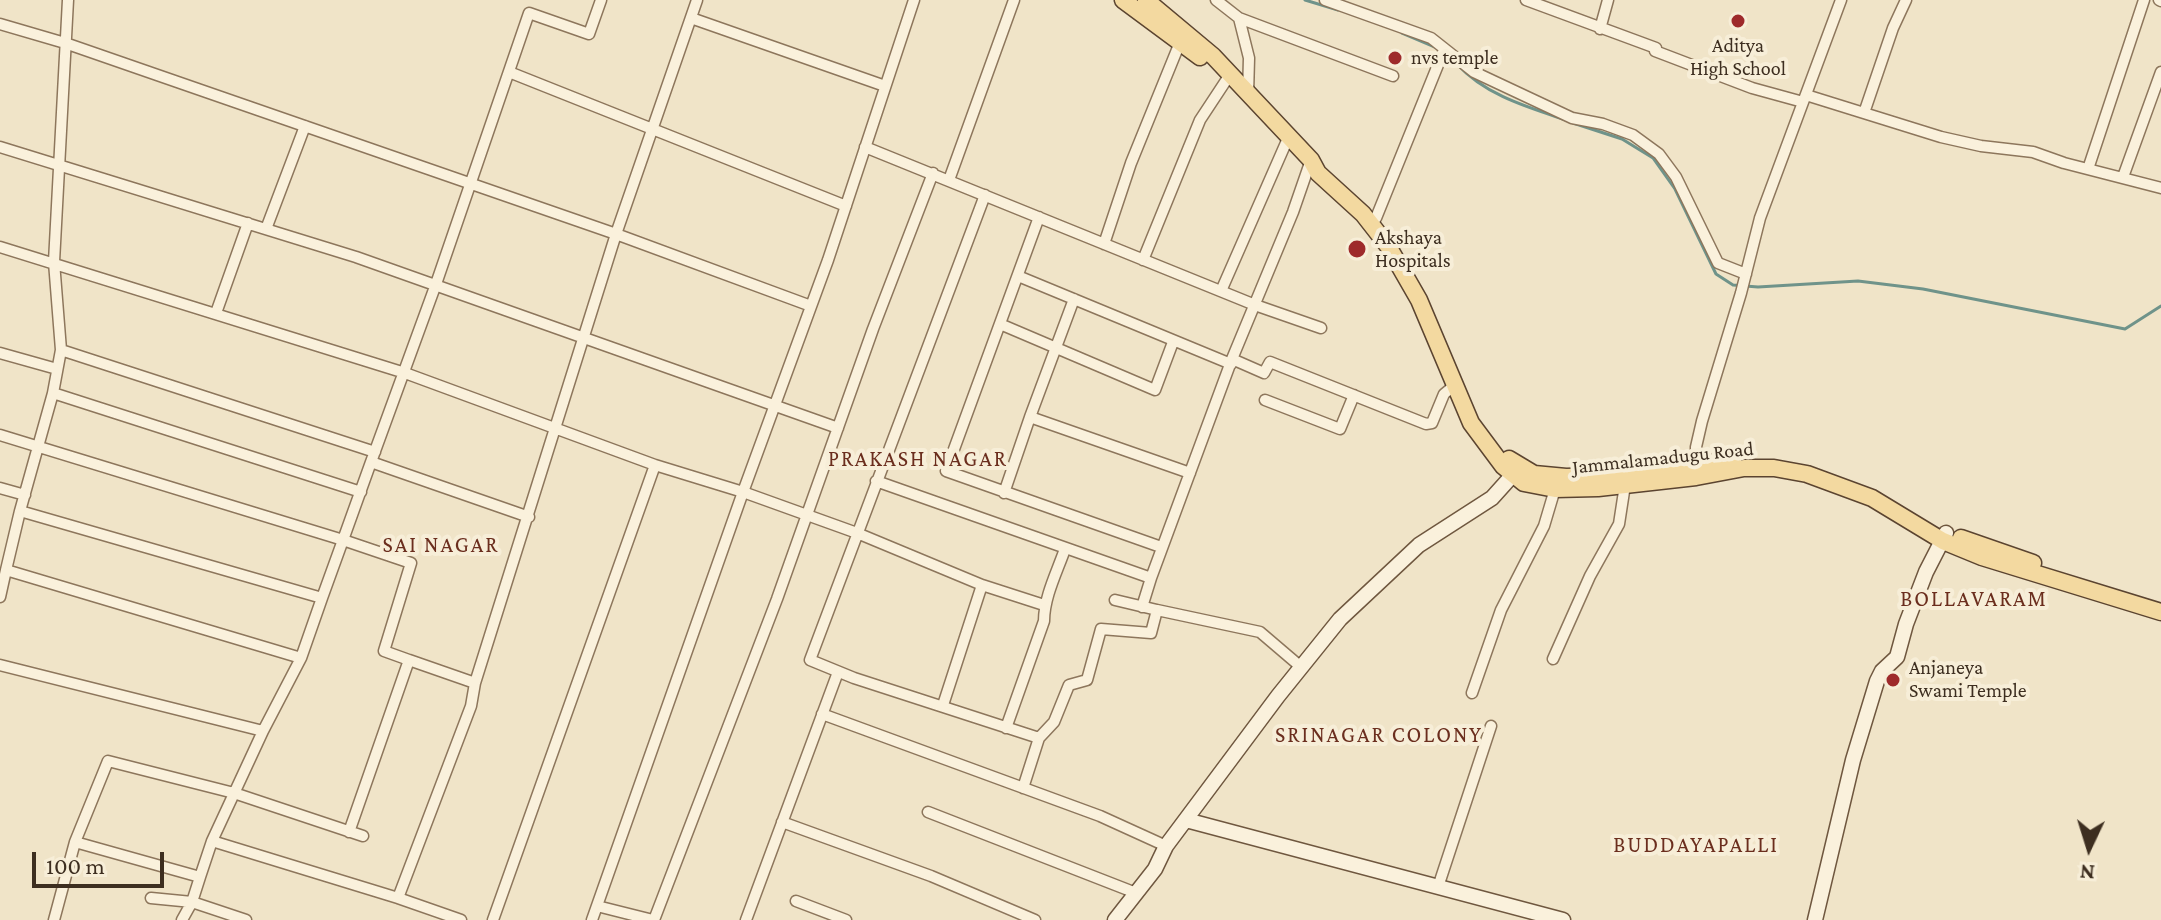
<!DOCTYPE html>
<style>
body{margin:0}
#map{position:relative;width:2161px;height:920px;overflow:hidden;background:#f0e4c8;font-family:"Crimson Pro",serif}
canvas{display:block}
.north{position:absolute;left:2049px;top:808px;width:80px;height:80px;-webkit-text-stroke:6px #f7eed8;paint-order:stroke;rotate:184deg;font-size:22px;font-weight:700;line-height:32px;text-align:center;color:#3d2e20}
.north::after{content:'';display:block;margin:auto;width:28px;height:36px;background:#3d2e20;clip-path:polygon(50% 0,100% 100%,50% 72%,0 100%)}
.scale{position:absolute;left:32px;top:852px;width:132px;height:36px;box-sizing:border-box;border:4px solid #3d2e20;border-top:0;padding-left:10px;font-size:24px;line-height:28px;white-space:nowrap;color:#3d2e20;-webkit-text-stroke:6px #f7eed8;paint-order:stroke}
</style>
<div id="map">
<canvas width="2161" height="920"></canvas>
<div class="north">N</div>
<div class="scale">100 m</div>
</div>
<script>
const ctx = document.querySelector('canvas').getContext('2d');
ctx.lineJoin = 'round';
function trace(path, color, width, dash) { ctx.strokeStyle = color; ctx.lineWidth = width; ctx.lineCap = dash ? 'butt' : 'round'; ctx.setLineDash(dash || []); ctx.stroke(path); }
function drawText(font, color, halo, rows, align = 'center') {
  ctx.font = font + ' "Crimson Pro",serif'; ctx.lineWidth = 8; ctx.setLineDash([]); ctx.textBaseline = 'middle'; ctx.strokeStyle = halo; ctx.fillStyle = color; for (const [text, x, y, turn = 0] of rows) {
    ctx.save(); ctx.translate(x, y); ctx.rotate((+turn || 0) * Math.PI / 180); ctx.textAlign = isNaN(turn) ? turn : align; if (halo) ctx.strokeText(text, 0, 0); ctx.fillText(text, 0, 0); ctx.restore();
  }
}
const stream = new Path2D(`
 M1305,0L1338,10
 M1402,33L1435,47
 M1457,64C1485,95 1527,107 1566,120
 M1573,123L1622,139L1653,158L1675,189L1716,274L1733,285L1758,287L1858,281L1923,289L2125,329L2161,306`);
const street = new Path2D(`
 M1216,0L1239,18L1393,76
 M1325,0L1431,38L1474,72L1572,118L1603,124L1633,135L1659,154L1676,177L1718,263L1746,274
 M1526,0L1656,48L1655,51L1752,88L1803,102
 M2159,0L2161,1
 M691,18L885,86
 M1239,18L1249,58L1248,95
 M0,24L65,43L616,234L811,306
 M1600,29L1608,0
 M509,72L846,206
 M1806,95L1941,137L1981,146L2033,152L2064,163L2161,188
 M1864,113L1893,28L1906,0
 M0,147L356,257L838,428
 M865,147L1255,305L1321,328
 M2088,169L2144,0
 M2123,177L2161,72
 M949,180L1014,0
 M985,195L810,660L854,678L1039,738
 M1039,217L946,471L1161,547
 M1376,218L1444,50
 M266,229L305,126
 M1104,244L1131,163L1181,40
 M0,247L405,373L655,465L743,492L857,533L982,585L1044,605
 M1143,260L1200,120L1229,76
 M1018,276L1231,364
 M1221,291L1289,136
 M1074,299L1030,417L1190,473
 M216,313L248,223
 M1000,324L1155,390L1173,342
 M61,350L54,262L68,0
 M0,353L57,369
 M1232,359L1264,373L1270,362L1426,424L1432,423L1444,394L1455,385
 M53,393L20,511L322,598L343,540L411,563L384,651L409,660L349,832
 M1265,400L1340,429L1354,395
 M0,435L343,540L371,462
 M1696,467V447L1702,421L1741,293L1760,218L1841,0
 M876,481L1151,578L1232,359L1293,212L1311,160
 M0,488L25,495
 M361,492L53,393L61,350L375,452
 M1004,493L1030,417
 M20,511L6,570L301,658L322,598
 M529,517L371,462L436,284L529,13L589,34L601,0
 M0,597L6,570
 M1115,600L1157,610
 M1142,607L1151,578
 M1553,659L1590,576L1619,524L1625,485
 M409,660L475,683
 M0,665L263,731L301,658
 M1472,693L1501,610L1544,526L1555,489
 M943,705L982,585
 M822,714L1100,816L1166,846
 M1006,728L1044,621C1044,597 1057,572 1065,549
 M1023,788L1039,738L1054,722L1069,685L1087,680L1101,629L1151,633L1157,610L1260,632L1301,667
 M928,812L1136,893
 M782,822L931,876L1035,920
 M212,841L398,898
 M75,842L200,877L212,841L263,731
 M1438,887L1491,726
 M151,898L192,902L200,877
 M796,901L846,920
 M597,906L653,920
 M54,920L75,842L108,761L234,793L363,836
 M182,920L192,902L246,920
 M461,920L398,898L471,706L475,683L616,234L697,0
 M493,920L655,465
 M592,920L743,492L828,260L914,0
 M654,920L777,599L873,329L933,173
 M746,920L838,672`);
const secondary = new Path2D(`
 M1186,820L1563,920
 M1115,920L1155,869L1166,846L1278,696L1340,619L1419,545L1492,498L1519,468
 M1815,920L1853,760L1877,681L1882,671L1897,657L1906,624L1926,572L1946,533`);
const primary = new Path2D(`
 M1123,0L1200,57
 M1146,0L1213,56L1311,160L1318,173L1363,214L1388,246L1419,300L1471,423L1503,466L1524,483L1555,489L1598,488L1696,477L1744,468H1774L1807,474L1872,498L1943,541L1982,557L2161,612
 M1509,459L1534,474L1566,477L1603,476L1733,460
 M1961,538L2033,563`);
const markers = [
 [1738,21,8,"#9e2a2b"],
 [1395,58,8,"#9e2a2b"],
 [1357,249,10,"#9e2a2b"],
 [1893,680,8,"#9e2a2b"]
];
const poiNames = [
 ["Aditya",1738,46,"center"],
 ["High School",1738,69,"center"],
 ["nvs temple",1411,58],
 ["Akshaya",1375,238],
 ["Hospitals",1375,261],
 ["Anjaneya",1909,668],
 ["Swami Temple",1909,691]
];
const streetNames = [
 ["Jammalamadugu Road",1663,458,-6]
];
const neighbourhoodNames = [
 ["PRAKASH NAGAR",918,459],
 ["SAI NAGAR",441,545],
 ["BOLLAVARAM",1974,599],
 ["SRINAGAR COLONY",1379,735],
 ["BUDDAYAPALLI",1696,845]
];
trace(stream, '#6f938a', 3);
trace(street, '#8d765c', 13);
trace(secondary, '#6f573f', 17);
trace(primary, '#5b4430', 19);
trace(street, '#faf1dc', 10);
trace(secondary, '#faf1dc', 14);
trace(primary, '#f3d9a0', 16);
for (const [x, y, r, color] of markers) { const dot = new Path2D(); dot.arc(x, y, r, 0, 2 * Math.PI); ctx.fillStyle = color; ctx.fill(dot); trace(dot, '#f7eed8', 3); }
drawText('20px', '#3d2e20', '#f7eed8', poiNames, 'left');
drawText('20px', '#3d2e20', '#f7eed8', streetNames);
ctx.letterSpacing = '2px';
drawText('22px', '#6b2e1e', '#f7eed8', neighbourhoodNames);
ctx.letterSpacing = '0px';
</script>
